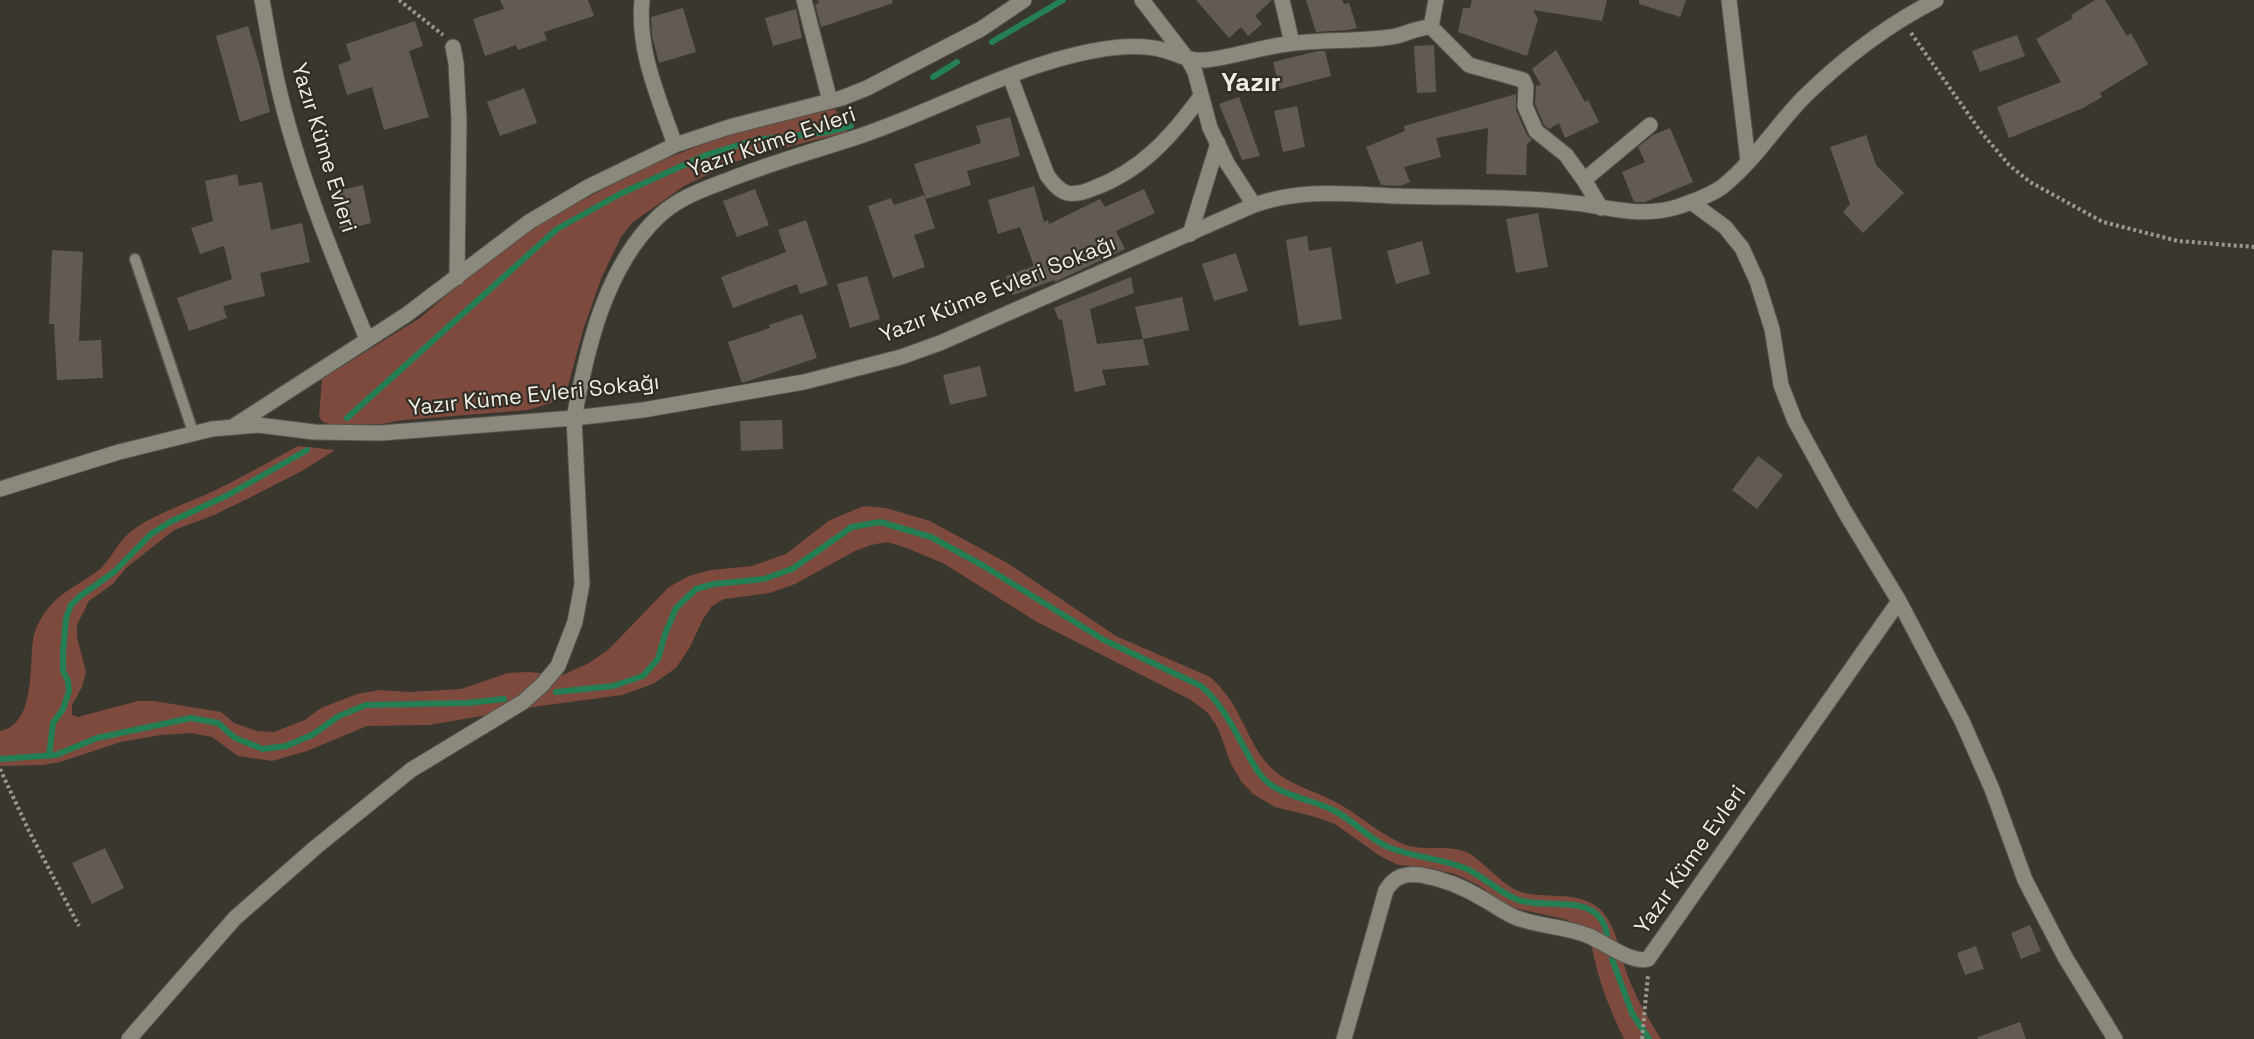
<!DOCTYPE html>
<meta charset="utf-8">
<style>
body{margin:0}
canvas{display:block;background:#39372e}
</style>
<canvas width="2254" height="1039"></canvas>
<script>
const ctx = document.querySelector('canvas').getContext('2d');
ctx.lineJoin = 'round';
function fillPath(path, color) { ctx.fillStyle = color; ctx.fill(path, 'evenodd'); }
function trace(path, color, width, dash) { ctx.strokeStyle = color; ctx.lineWidth = width; ctx.lineCap = dash ? 'butt' : 'round'; ctx.setLineDash(dash || []); ctx.stroke(path); }
function drawText(font, color, halo, rows, align = 'center') {
  ctx.font = font + ' "Space Grotesk",sans-serif'; ctx.lineWidth = 4.5; ctx.setLineDash([]); ctx.textBaseline = 'middle'; ctx.strokeStyle = halo; ctx.fillStyle = color; for (const [text, x, y, turn = 0] of rows) {
    ctx.save(); ctx.translate(x, y); ctx.rotate((+turn || 0) * Math.PI / 180); ctx.textAlign = isNaN(turn) ? turn : align; if (halo) ctx.strokeText(text, 0, 0); ctx.fillText(text, 0, 0); ctx.restore();
  }
}
const green = new Path2D(`
 M835,109L848,132L763,153L732,163L684,186L633,222L621,237L601,279L583,330L567,390L560,400L528,410L403,420L382,424H330L323,422L319,417L322,379L420,318L464,280L534,226L609,186L658,162L703,144L752,128Z
 M298,446L335,450L302,471L249,498L214,515L174,530L126,568L114,583L89,601L77,625V637L86,672L82,687L72,705V715L78,717L138,701H154L221,712L234,723L257,731L274,732L305,720L321,708L357,694L380,690L409,692L461,689L508,673L528,672L563,675L589,663L608,650L669,587L689,576L711,570L752,566L786,554L830,520L864,506L886,508L930,521L1009,564L1116,636L1210,677C1239,702 1243,731 1264,760C1285,787 1319,790 1346,808C1365,820 1382,835 1403,844C1422,852 1447,844 1466,852C1483,859 1500,885 1521,892C1544,899 1576,891 1596,906C1617,921 1620,957 1629,979C1637,1000 1649,1020 1661,1039H1624C1607,1004 1594,969 1589,930L1564,919L1510,907L1478,885L1455,874L1425,867L1398,865L1380,856L1335,824L1312,816L1275,807L1253,794L1241,781L1231,764L1218,728L1208,713L1191,700L1037,622L943,563L904,547L887,542L871,545L855,551L795,584L770,593L724,599L712,606L703,619L690,647L676,668L653,684L622,695L540,706L429,725L367,726L307,751L272,761L238,756L212,737L192,733L160,735L121,742L60,762L43,765L0,766V731C36,724 29,666 33,640C35,627 43,613 52,604C65,589 85,582 100,569C111,559 117,544 128,534C149,516 180,506 205,495C237,480 267,463 298,446Z`);
const stream = new Path2D(`
 M992,42L1063,0
 M933,77L957,62
 M347,418L557,229L620,194L706,155L755,140L828,132L851,126
 M556,692L613,686L643,676L658,659L665,634L676,608L696,589L714,584L764,579L792,569L852,527L880,522L931,537L982,565L1104,640L1201,686C1229,710 1239,743 1259,773C1276,797 1311,798 1335,811C1354,821 1369,839 1388,847C1412,857 1441,858 1467,869C1486,878 1503,896 1522,901C1553,909 1598,892 1607,934
 M49,756L53,723L63,709L69,691L68,681L63,671V652L66,618L71,605L79,597L114,572L151,534L170,522L228,495L307,450
 M0,759L56,755L97,738L191,718L218,723L235,738L263,749L286,746L312,735L339,716L366,705L467,703L504,699
 M1612,959L1632,1013L1649,1039`);
const building = new Path2D(`
 M500,0H588L594,16L544,32L547,40L518,50L516,45L485,56L473,19L504,9Z
 M818,0H892L893,3L821,27L815,4L819,3Z
 M1196,0H1272L1255,16L1262,24L1248,36L1241,27L1229,38Z
 M1306,0H1342L1344,4L1349,3L1357,28L1348,30L1316,32Z
 M1472,0H1607L1602,21L1533,10L1538,19L1527,56L1458,32L1463,8H1470Z
 M1639,0H1686L1680,17L1639,4Z
 M2095,0H2105L2127,36L2131,33L2148,64L2100,93L2102,97L2083,108L2009,138L1997,107L2061,82L2036,39L2073,18L2071,15Z
 M683,8L696,52L659,63L652,36L651,17Z
 M796,9L802,38L773,46L765,18Z
 M415,21L423,46L409,51L429,117L384,130L372,87L347,95L338,65L351,60L346,44Z
 M248,26L260,67L270,112L240,122L216,36Z
 M2017,35L2025,56L1980,72L1972,51Z
 M1434,45L1436,92L1417,93L1414,46Z
 M1556,50L1585,102L1588,100L1599,122L1565,138L1559,123L1549,129L1544,125L1535,104L1536,86L1541,85L1532,69Z
 M1318,51H1325L1331,76L1280,89L1273,62Z
 M524,88L537,123L500,136L487,102Z
 M1516,94V110L1527,135L1532,140L1527,144L1526,175L1486,174L1488,128L1436,138L1441,157L1404,167L1410,182L1400,186L1381,185L1366,147L1405,131L1404,126Z
 M1239,97L1260,156L1242,160L1219,104Z
 M1297,106L1305,147L1283,152L1274,111Z
 M1010,117L1020,156L967,171L971,185L926,199L914,164L981,143L976,126Z
 M1670,128L1693,182L1645,202H1634L1622,172L1645,162L1638,147L1653,135Z
 M1866,135L1876,165L1904,193L1863,233L1843,212L1850,204L1830,147Z
 M237,174L239,186L262,182L271,230L302,223L310,262L260,273L265,296L223,306L227,318L189,331L177,298L232,279L224,246L200,254L191,228L213,221L205,181Z
 M363,185L371,223L340,231L331,192Z
 M1034,186L1044,222L1048,220L1049,224L1100,199L1105,207L1144,189L1155,213L1116,231L1125,249L1055,282L1054,280L1013,295L1006,276L1034,266L1020,227L998,234L988,200Z
 M755,189L769,225L737,237L723,201Z
 M924,195L935,228L914,235L925,267L893,278L868,206L891,198L894,205Z
 M1538,213L1548,267L1516,273L1506,219Z
 M806,220L828,285L800,294L797,284L733,308L721,277L786,252L778,230Z
 M1307,236L1309,251L1331,247L1342,319L1299,326L1286,240Z
 M1422,241L1430,274L1396,284L1387,251Z
 M52,250L83,252L79,341L101,340L103,378L57,380L54,324H49Z
 M1236,253L1248,291L1214,301L1202,264Z
 M867,276L880,319L850,328L837,284Z
 M1131,277L1134,293L1090,309L1097,344L1143,339L1149,365L1102,370L1106,385L1075,392L1062,319L1059,320L1054,308Z
 M1182,297L1189,330L1143,339L1135,307Z
 M802,314L817,358L742,383L728,342L770,328L769,325Z
 M980,366L987,396L950,405L943,375Z
 M782,420L783,449L741,451L740,421Z
 M1758,456L1783,475L1757,509L1732,490Z
 M105,848L124,888L92,904L72,863Z
 M2030,925L2041,951L2021,959L2011,933Z
 M1976,946L1984,969L1965,975L1957,953Z
 M2020,1022L2026,1039H1978V1037Z`);
const path = new Path2D(`
 M399,0L443,35
 M1911,33L1981,132L2009,165L2030,182L2103,222L2178,241L2254,247
 M0,769L29,831L79,926
 M1642,1039L1648,975`);
const service = new Path2D(`
 M135,259L193,432`);
const minor = new Path2D(`
 M262,0C267,27 271,54 277,81C297,170 332,255 367,339
 M642,0C637,51 659,98 675,145
 M804,0L830,101
 M1142,0L1189,61L1195,72L1210,128L1227,163L1254,205
 M1282,0L1292,43
 M1729,0L1748,161
 M1431,27L1436,0
 M453,47L456,63L459,120L457,278
 M1010,76L1047,175C1052,182 1058,190 1067,193C1076,195 1085,192 1094,188C1141,171 1172,136 1201,96
 M1584,180L1650,125
 M1691,202L1725,227L1742,248L1757,281L1772,329L1781,385L1795,421L1845,512L1899,601L1962,721L1992,789L2025,880L2065,957L2115,1039
 M1190,234L1218,143
 M574,418C587,348 605,267 659,216C678,198 704,189 728,180C768,164 810,152 851,139C927,115 996,74 1074,55C1102,48 1139,42 1167,51C1183,56 1188,61 1206,60C1234,57 1260,47 1288,44C1322,39 1357,42 1391,37C1405,35 1417,27 1431,27L1469,65L1523,80L1526,87L1525,106L1536,131L1566,155L1584,180L1601,208
 M234,426L406,315L529,222L588,187L675,145L729,127L842,98L867,88L981,29L1024,0
 M1344,1039L1386,890C1395,876 1405,873 1421,875C1445,879 1464,887 1485,900C1496,906 1506,914 1517,918C1541,927 1566,926 1589,936C1605,943 1632,964 1648,959L1899,601`);
const tertiary = new Path2D(`
 M0,489L119,452L212,429L258,425L314,432L381,433L574,418L643,410L804,382L901,357L940,343L1254,205C1302,188 1348,194 1397,196C1453,198 1509,196 1565,202C1604,205 1638,219 1677,207C1692,202 1709,196 1722,187C1754,162 1776,125 1805,96C1844,58 1887,25 1936,0
 M129,1039L235,918L316,847L411,770L523,702L542,685L558,666L575,622L582,584L574,418`);
const streetNames = [
 ["Yazır Küme Evleri",772,143,-19],
 ["Yazır Küme Evleri",323,148,73],
 ["Yazır Küme Evleri Sokağı",998,290,-22],
 ["Yazır Küme Evleri Sokağı",534,396,-6],
 ["Yazır Küme Evleri",1691,860,-55]
];
const quarterNames = [
 ["Yazır",1251,84]
];
fillPath(green, '#7e4a3d');
trace(stream, '#247f55', 6);
fillPath(building, '#635b53');
trace(service, '#55544c', 13);
trace(minor, '#55544c', 17);
trace(tertiary, '#55544c', 17);
trace(path, '#999890', 4, [3, 3]);
trace(service, '#8b897e', 10);
trace(minor, '#8b897e', 15);
trace(tertiary, '#8b897e', 15);
drawText('22px', '#edece5', '#2f2d24', streetNames);
drawText('bold 26px', '#edece5', '#2f2d24', quarterNames);
</script>
